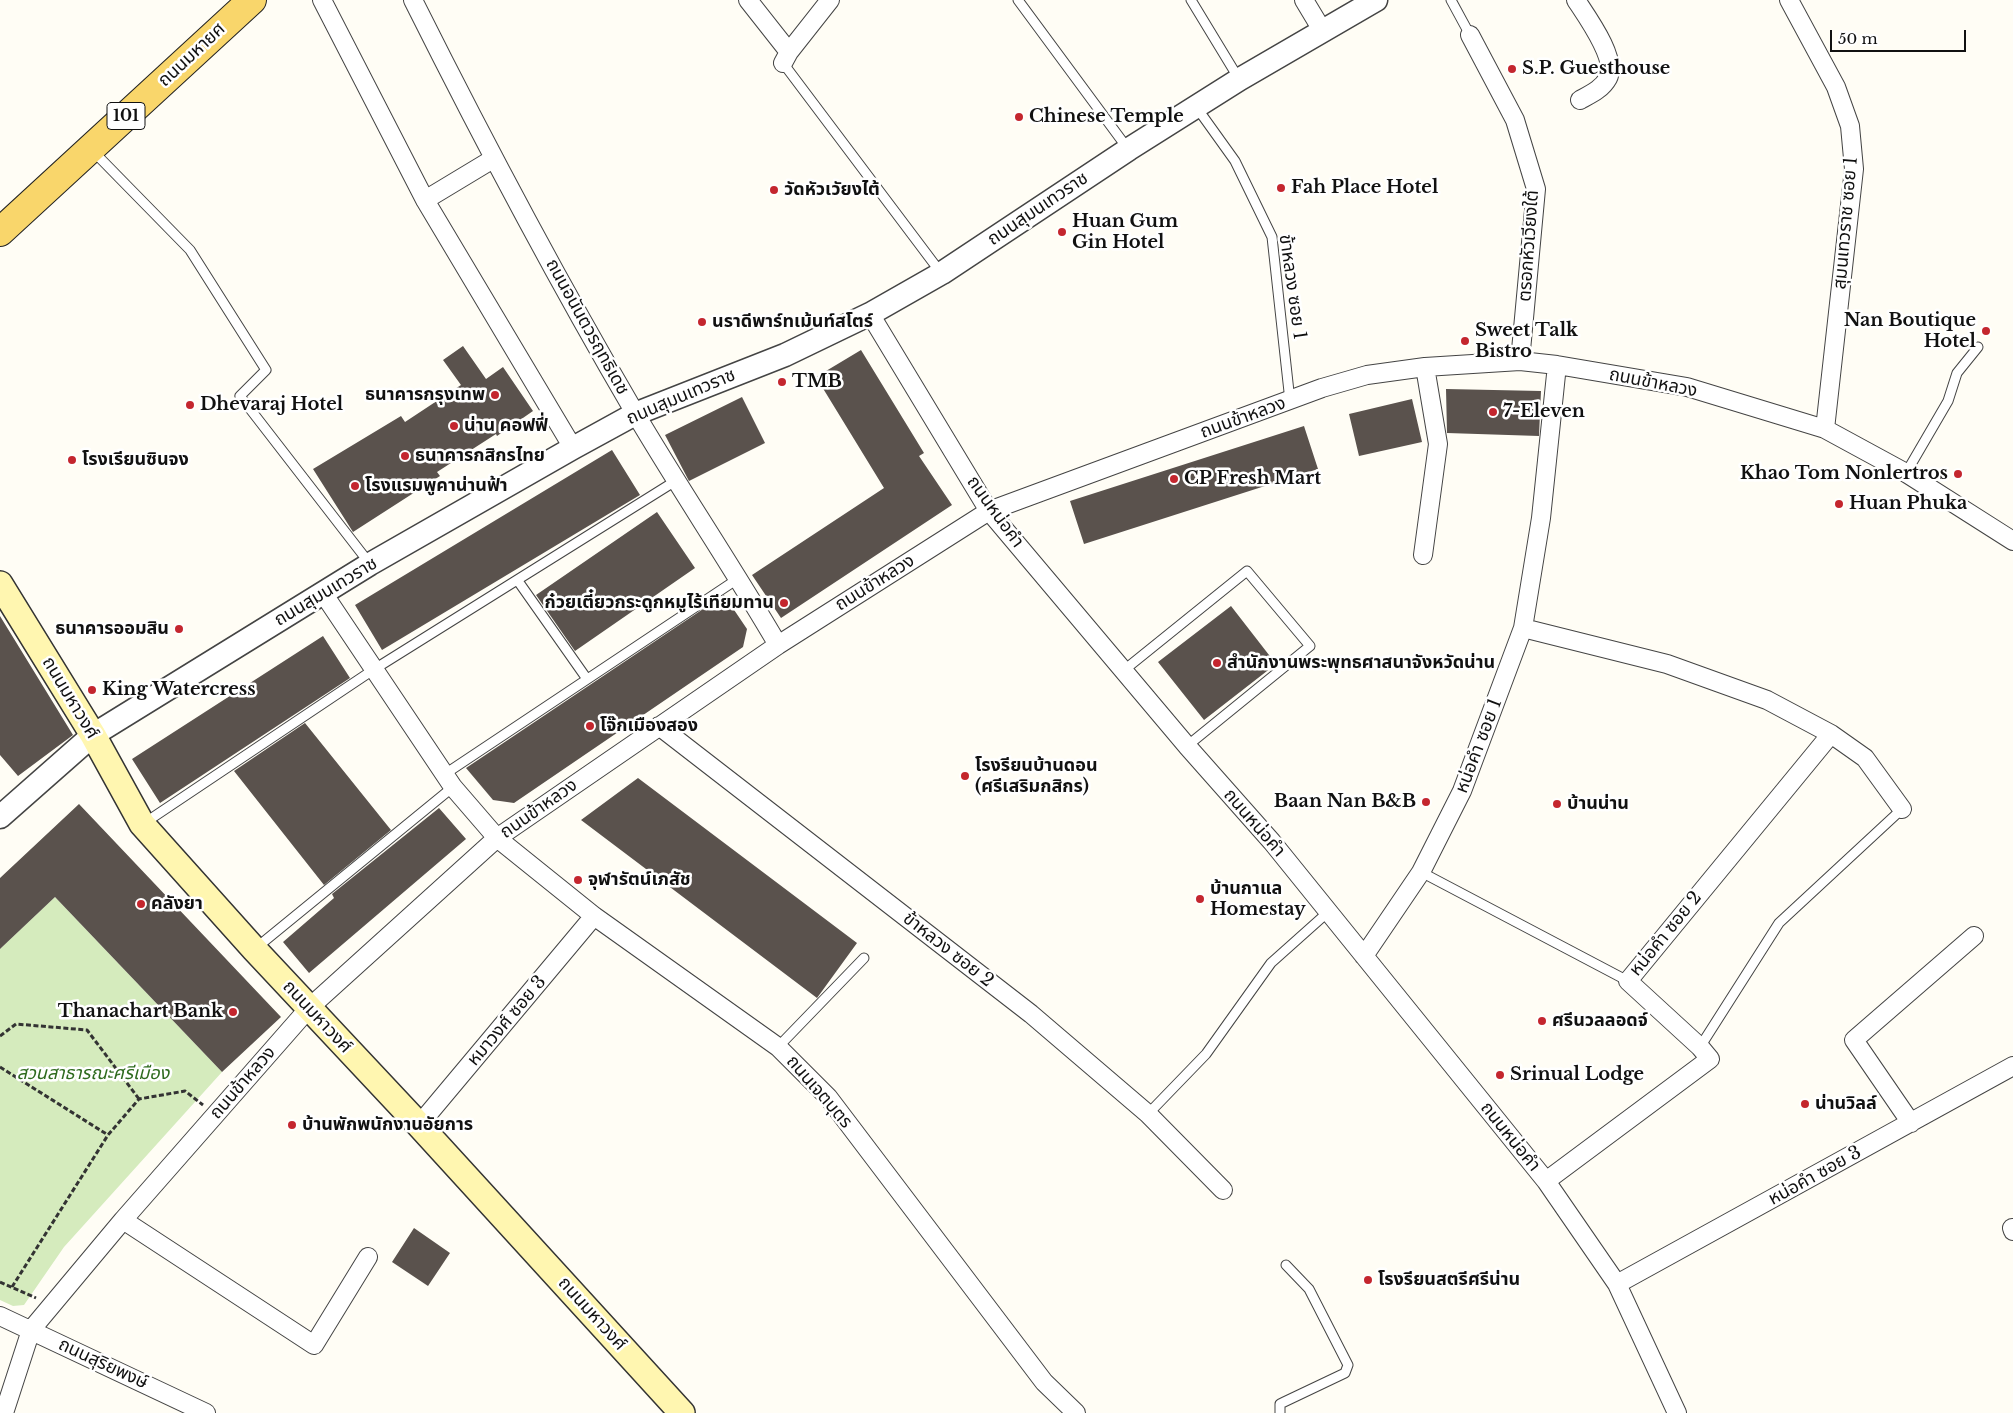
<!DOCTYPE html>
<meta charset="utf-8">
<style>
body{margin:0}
#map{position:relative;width:2013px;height:1413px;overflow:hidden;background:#fffdf5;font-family:"Libre Baskerville",serif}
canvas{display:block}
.scale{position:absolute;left:1830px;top:30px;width:136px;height:22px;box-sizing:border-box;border:2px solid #111;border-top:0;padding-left:6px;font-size:15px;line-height:18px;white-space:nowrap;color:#111;-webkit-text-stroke:4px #fff;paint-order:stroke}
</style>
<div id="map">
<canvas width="2013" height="1413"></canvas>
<div class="scale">50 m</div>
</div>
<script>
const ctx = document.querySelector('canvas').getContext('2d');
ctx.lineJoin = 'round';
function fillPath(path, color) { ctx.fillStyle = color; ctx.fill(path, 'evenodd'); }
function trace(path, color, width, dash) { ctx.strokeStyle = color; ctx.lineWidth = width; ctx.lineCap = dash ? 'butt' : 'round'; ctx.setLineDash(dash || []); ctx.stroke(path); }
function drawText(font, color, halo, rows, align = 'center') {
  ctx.font = font + ' "Libre Baskerville","Noto Sans Thai",serif'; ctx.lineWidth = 5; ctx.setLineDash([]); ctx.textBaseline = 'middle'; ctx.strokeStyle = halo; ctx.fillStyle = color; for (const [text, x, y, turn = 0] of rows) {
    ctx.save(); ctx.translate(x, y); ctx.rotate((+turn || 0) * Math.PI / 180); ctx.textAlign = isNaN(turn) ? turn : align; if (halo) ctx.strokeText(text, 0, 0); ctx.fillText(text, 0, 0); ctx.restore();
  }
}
const green = new Path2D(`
 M55,897L222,1072L64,1247L24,1305L13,1306L0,1300V949Z`);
const building = new Path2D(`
 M463,346L486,379L503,367L533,411L497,436L496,434L437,472L440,476L353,532L313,469L401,416L405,422L461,385L443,360Z
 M861,350L924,453L919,456L952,505L781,618L752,575L884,488L816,377Z
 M1446,389L1541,391L1539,436L1447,433Z
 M742,397L765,443L689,481L665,435Z
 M1412,399L1422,442L1359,456L1349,414Z
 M1304,426L1318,469L1084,544L1070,501Z
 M612,450L640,495L382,650L355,605Z
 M657,512L695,568L575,651L536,595Z
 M724,595L747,629L743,647L514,803L493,800L466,768Z
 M1231,606L1276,664L1204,720L1158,662Z
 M0,616L73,735L18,776L0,755Z
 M323,636L350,678L160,803L132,759Z
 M305,723L391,830L324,885L234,771Z
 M638,778L857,943L817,998L581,820Z
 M79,804L281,1017L222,1072L55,897L0,949V878Z
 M439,808L466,839L309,973L283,942L334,898L332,894Z
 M414,1228L450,1253L428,1286L392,1262Z`);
const path = new Path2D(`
 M0,1036L16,1024L87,1030L139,1099
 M0,1067L108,1135
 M0,1282L36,1298
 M12,1287L108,1135L139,1099L185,1091L203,1105`);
const service = new Path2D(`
 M1018,0L1128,149
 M1191,0L1239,79
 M1451,0L1470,35
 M783,63L941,273
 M1197,108L1235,161L1272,237L1290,401
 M92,150L190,250L266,370L240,396L370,564
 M1906,473L1948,401L1957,373L1978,347
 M518,581L587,679
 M1123,671L1247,571L1310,646L1187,746
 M445,774L739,578
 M143,824L373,670L677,480
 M1421,872L1628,981
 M256,948L453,787
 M778,1047L864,958
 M1700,1047L1779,923L1902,809
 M1148,1114L1206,1054L1271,963L1327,913
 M1280,1413V1404L1284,1402L1345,1373L1348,1365L1309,1289L1286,1265`);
const minor = new Path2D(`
 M322,0L425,200L573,448
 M413,0C483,140 556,278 635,413C681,491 732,566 778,645
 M748,0L789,52
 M1304,0L1322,30
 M1576,0C1587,17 1618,59 1608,78C1602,89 1591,94 1580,100
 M1789,0L1836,87L1850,126L1854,169L1825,429
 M1470,35L1515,120L1536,189L1520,361
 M783,63L789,52L830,0
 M425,200L493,159
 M870,314L989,511L1187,746L1272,842L1546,1181L1617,1284L1677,1413
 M1423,555L1438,444L1425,367
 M323,593L453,787L497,838L594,916L778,1047L828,1097L1044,1382L1076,1413
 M1523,628L1667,664L1767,700L1831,734L1865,758L1902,809
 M659,726L1031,1014L1148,1114L1223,1190
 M1364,956L1421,872L1462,791L1523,628L1541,518L1557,365
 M1911,1123L1854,1040L1974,936
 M419,1125L594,916
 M1546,1181L1710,1059L1700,1047L1628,981L1831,734
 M123,1220L314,1345L368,1257
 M2012,1228L2013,1231
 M1617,1284L2013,1066
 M0,1316L206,1413
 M4,1413L31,1330L123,1220L309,1008L497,838L778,645L989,511L1322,388L1367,375L1425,367L1520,361L1557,365L1687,387L1825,429L1906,473L2013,541`);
const tertiary = new Path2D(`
 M0,817L93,735L370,564L573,448L635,414L785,355L870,314L942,273L1129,149L1240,79L1376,0`);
const secondary = new Path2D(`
 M0,584L93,735L142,824L254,949L419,1125L682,1413`);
const primary = new Path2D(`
 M0,232L252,0`);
const markers = [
 [1512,69,5,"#c4262e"],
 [1019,117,5,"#c4262e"],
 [1281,188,5,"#c4262e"],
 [774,190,5,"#c4262e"],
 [1062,232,5,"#c4262e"],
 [702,322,5,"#c4262e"],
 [1986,331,5,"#c4262e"],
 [1465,341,5,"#c4262e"],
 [782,382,5,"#c4262e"],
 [495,395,5,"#c4262e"],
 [190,405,5,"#c4262e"],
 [1493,412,5,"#c4262e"],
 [454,426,5,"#c4262e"],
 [405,456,5,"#c4262e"],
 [72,460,5,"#c4262e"],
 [1958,474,5,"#c4262e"],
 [1174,479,5,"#c4262e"],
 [355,486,5,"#c4262e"],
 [1839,504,5,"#c4262e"],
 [784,603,5,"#c4262e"],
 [179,629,5,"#c4262e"],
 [1217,663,5,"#c4262e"],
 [92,690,5,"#c4262e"],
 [590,726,5,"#c4262e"],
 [965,776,5,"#c4262e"],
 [1426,802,5,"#c4262e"],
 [1557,804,5,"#c4262e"],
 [578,880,5,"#c4262e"],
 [1200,899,5,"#c4262e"],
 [141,904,5,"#c4262e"],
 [233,1012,5,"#c4262e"],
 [1542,1021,5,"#c4262e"],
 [1500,1075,5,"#c4262e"],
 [1805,1104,5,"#c4262e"],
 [292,1125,5,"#c4262e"],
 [1368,1280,5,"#c4262e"]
];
const shields = [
 [126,116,38]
];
const shieldNames = [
 ["101",126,116]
];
const streetNames = [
 ["ถนนมหายศ",192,55,-43],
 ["ถนนสุมนเทวราช",1038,209,-34],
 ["สุมนเทวราช ซอย 1",1846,223,-85],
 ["ตรอกหัวเวียงใต้",1529,246,-86],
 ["ข้าหลวง ซอย 1",1292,287,82],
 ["ถนนอนันตวรฤทธิเดช",587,327,61],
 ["ถนนข้าหลวง",1653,383,11],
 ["ถนนสุมนเทวราช",681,397,-23],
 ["ถนนข้าหลวง",1243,418,-20],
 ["ถนนหน่อคำ",995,512,54],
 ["ถนนข้าหลวง",875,583,-32],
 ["ถนนสุมนเทวราช",326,592,-31],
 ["ถนนมหาวงศ์",70,698,59],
 ["หน่อคำ ซอย 1",1479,746,-69],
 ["ถนนข้าหลวง",539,809,-35],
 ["ถนนหน่อคำ",1254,823,49],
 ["หน่อคำ ซอย 2",1666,934,-51],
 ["ข้าหลวง ซอย 2",948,950,38],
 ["ถนนมหาวงศ์",317,1017,47],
 ["หมาวงศ์ ซอย 3",507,1021,-50],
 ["ถนนข้าหลวง",243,1083,-49],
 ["ถนนเจตบุตร",819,1092,49],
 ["ถนนหน่อคำ",1510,1137,51],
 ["หน่อคำ ซอย 3",1815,1176,-29],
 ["ถนนมหาวงศ์",592,1314,48],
 ["ถนนสุริยพงษ์",103,1364,25]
];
const poiNames = [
 ["S.P. Guesthouse",1522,69],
 ["Chinese Temple",1029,117],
 ["Fah Place Hotel",1291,188],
 ["วัดหัวเวัยงไต้",784,190],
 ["Huan Gum",1072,222],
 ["Gin Hotel",1072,243],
 ["Nan Boutique",1976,321,"right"],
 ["Hotel",1976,342,"right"],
 ["นราดีพาร์ทเม้นท์สโตร์",712,322],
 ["Sweet Talk",1475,331],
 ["Bistro",1475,352],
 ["TMB",792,382],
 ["ธนาคารกรุงเทพ",485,395,"right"],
 ["Dhevaraj Hotel",200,405],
 ["7-Eleven",1503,412],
 ["น่าน คอฟฟี่",464,426],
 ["ธนาคารกสิกรไทย",415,456],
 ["โรงเรียนซินจง",82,460],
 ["Khao Tom Nonlertros",1948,474,"right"],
 ["CP Fresh Mart",1184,479],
 ["โรงแรมพูคาน่านฟ้า",365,486],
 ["Huan Phuka",1849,504],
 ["ก๋วยเตี๋ยวกระดูกหมูไร้เทียมทาน",774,603,"right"],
 ["ธนาคารออมสิน",169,629,"right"],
 ["สำนักงานพระพุทธศาสนาจังหวัดน่าน",1227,663],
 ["King Watercress",102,690],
 ["โจ๊กเมืองสอง",600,726],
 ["โรงรียนบ้านดอน",975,766],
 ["(ศรีเสริมกสิกร)",975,787],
 ["Baan Nan B&B",1416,802,"right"],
 ["บ้านน่าน",1567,804],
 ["จุฬารัตน์เภสัช",588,880],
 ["บ้านกาแล",1210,889],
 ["Homestay",1210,910],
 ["คลังยา",151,904],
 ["Thanachart Bank",223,1012,"right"],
 ["ศรีนวลลอดจ์",1552,1021],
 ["Srinual Lodge",1510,1075],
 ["น่านวิลล์",1815,1104],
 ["บ้านพักพนักงานอัยการ",302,1125],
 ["โรงรียนสตรีศรีน่าน",1378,1280]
];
const parkNames = [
 ["สวนสาธารณะศรีเมือง",93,1074]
];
fillPath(green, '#d5ebbd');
fillPath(building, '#5a524d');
trace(service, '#444', 11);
trace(minor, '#444', 20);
trace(tertiary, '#444', 25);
trace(secondary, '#333', 28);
trace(primary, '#222', 30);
trace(path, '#333', 3, [5, 2.5]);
trace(service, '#fff', 9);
trace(minor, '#fff', 18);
trace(tertiary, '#fff', 22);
trace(secondary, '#fff6b0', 25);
trace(primary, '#f9d66b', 28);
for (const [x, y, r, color] of markers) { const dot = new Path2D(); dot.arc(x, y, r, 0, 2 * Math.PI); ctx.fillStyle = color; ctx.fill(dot); trace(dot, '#fff', 2); }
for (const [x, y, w] of shields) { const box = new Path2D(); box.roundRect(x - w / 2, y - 13.5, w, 27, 4); ctx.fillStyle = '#fff'; ctx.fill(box); trace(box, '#111', 1); }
drawText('bold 16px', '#111', null, shieldNames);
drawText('18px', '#111', '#fff', streetNames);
drawText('bold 18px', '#111', '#fff', poiNames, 'left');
drawText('italic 18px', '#2f6b1f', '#fff', parkNames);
</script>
